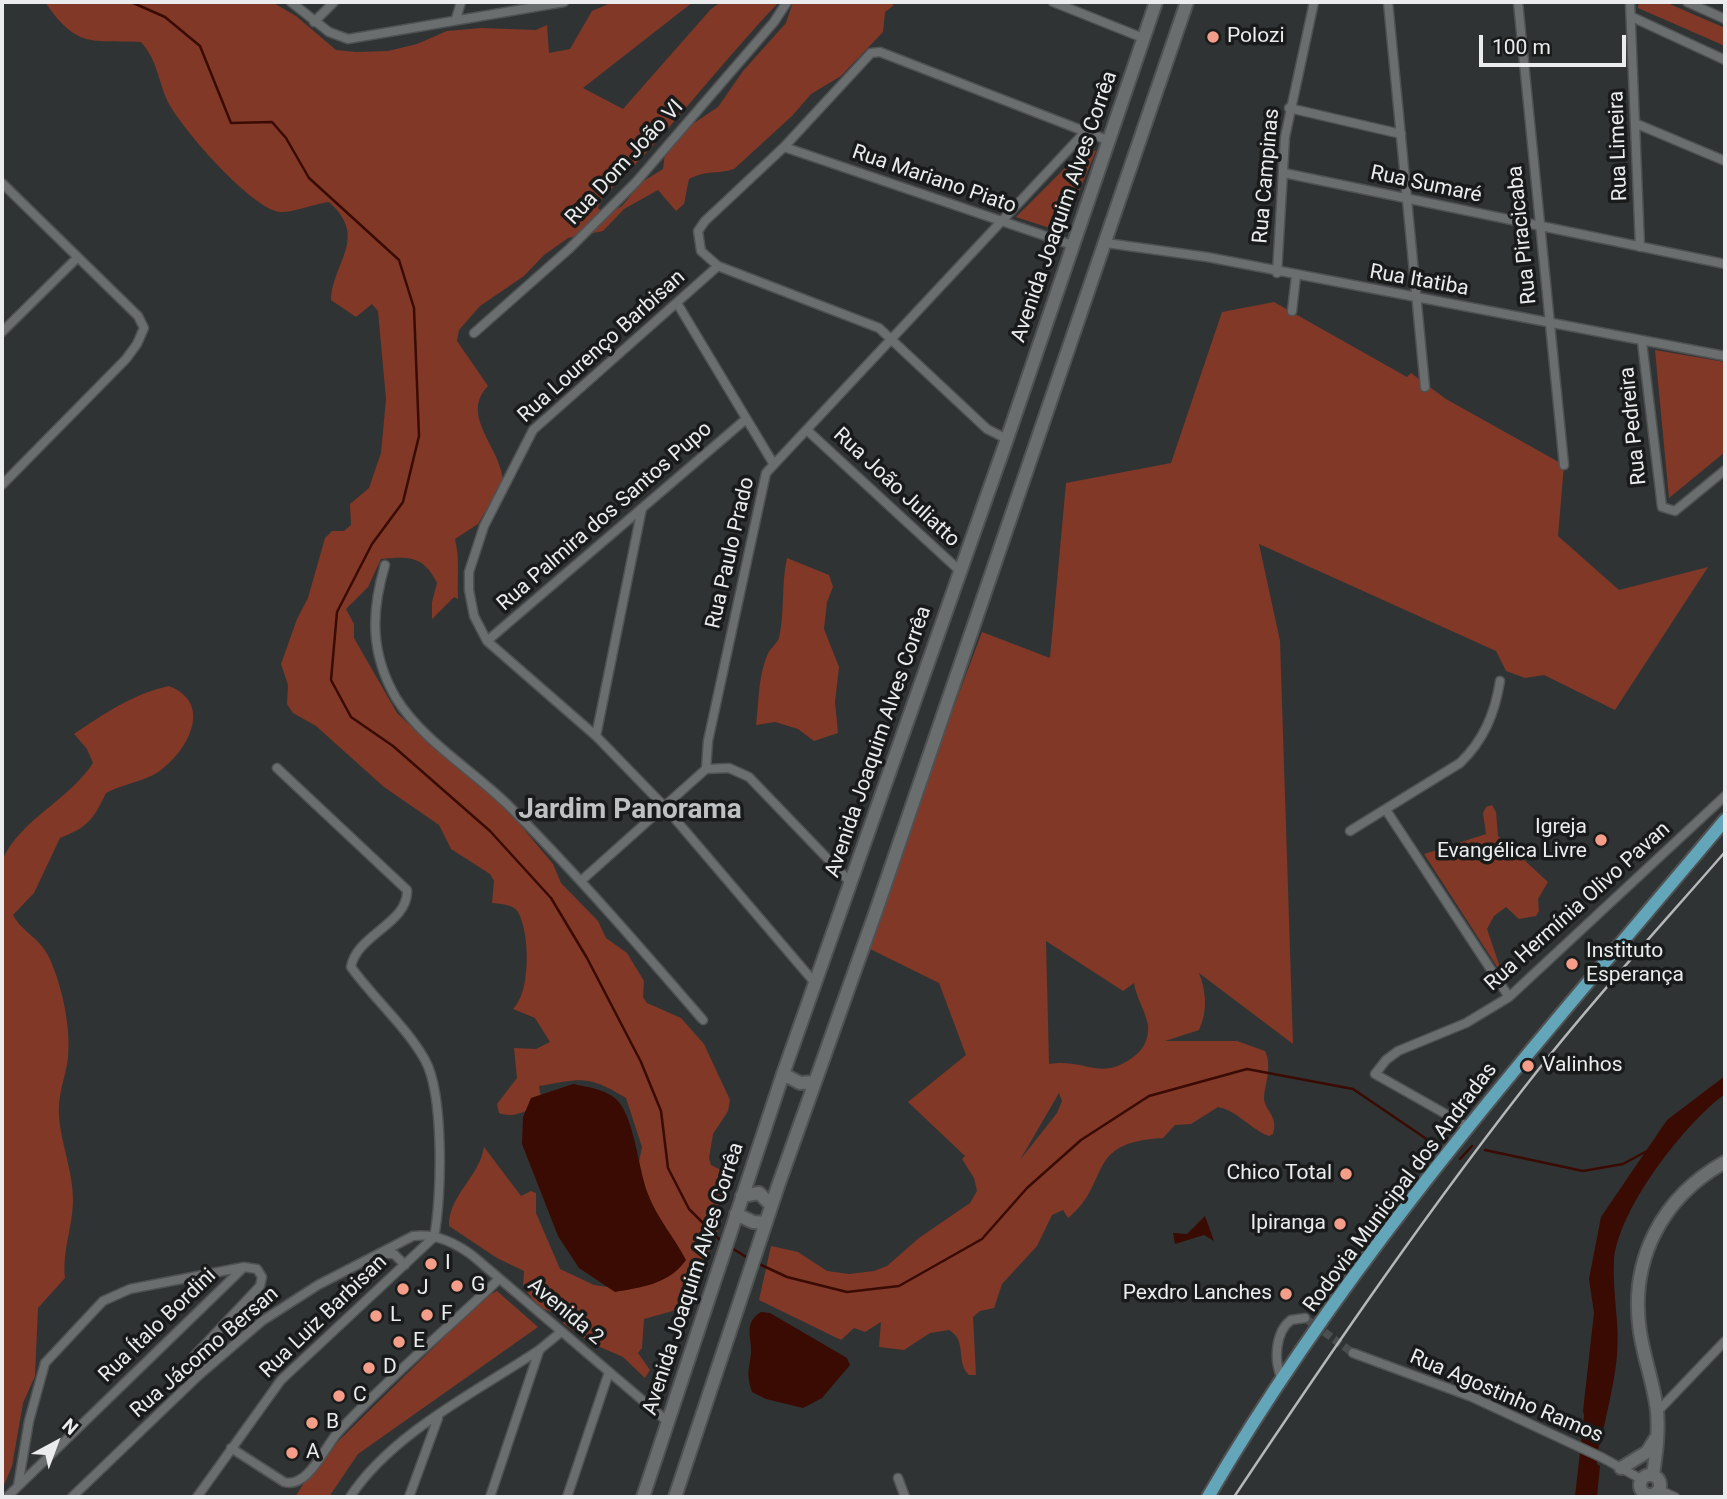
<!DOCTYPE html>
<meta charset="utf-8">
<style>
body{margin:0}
#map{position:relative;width:1727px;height:1499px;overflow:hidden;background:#303334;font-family:Roboto,sans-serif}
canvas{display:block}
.frame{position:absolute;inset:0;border:4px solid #eaeced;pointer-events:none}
.north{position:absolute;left:21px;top:1408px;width:70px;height:70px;-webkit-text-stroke:5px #191a1a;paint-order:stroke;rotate:41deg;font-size:19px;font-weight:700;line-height:28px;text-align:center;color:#eaeced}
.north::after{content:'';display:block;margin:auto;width:24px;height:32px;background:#eaeced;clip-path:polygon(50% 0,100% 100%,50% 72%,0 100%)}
.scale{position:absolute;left:1479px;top:35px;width:147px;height:32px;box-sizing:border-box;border:4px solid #eaeced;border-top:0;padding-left:9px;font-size:21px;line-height:24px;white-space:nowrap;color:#eaeced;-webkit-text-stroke:5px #191a1a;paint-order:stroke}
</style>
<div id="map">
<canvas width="1727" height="1499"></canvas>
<div class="frame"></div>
<div class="north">N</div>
<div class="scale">100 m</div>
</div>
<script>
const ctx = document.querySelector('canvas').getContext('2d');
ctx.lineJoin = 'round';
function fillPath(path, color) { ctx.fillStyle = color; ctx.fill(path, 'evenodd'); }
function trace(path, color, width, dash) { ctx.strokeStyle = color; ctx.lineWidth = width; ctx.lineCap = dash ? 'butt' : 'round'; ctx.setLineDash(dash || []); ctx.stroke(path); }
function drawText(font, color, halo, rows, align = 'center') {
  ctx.font = font + ' Roboto,sans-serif'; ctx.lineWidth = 7; ctx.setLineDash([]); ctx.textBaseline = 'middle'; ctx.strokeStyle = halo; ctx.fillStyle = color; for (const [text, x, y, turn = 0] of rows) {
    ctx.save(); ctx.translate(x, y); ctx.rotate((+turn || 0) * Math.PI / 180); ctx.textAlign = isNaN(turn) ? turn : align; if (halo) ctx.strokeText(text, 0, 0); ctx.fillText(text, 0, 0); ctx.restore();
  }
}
const green = new Path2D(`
 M45,2H272L296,16L336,50L356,52L388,51L417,44L447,31L481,28L536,30L547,25L549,53L570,49L592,11L613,2H693L583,88L623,109L711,9L721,2H779C718,66 666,137 602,198L598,208L605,215L622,206L642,182L663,169L666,146L682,131L718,107L743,71L786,23L793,2H889L894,5L885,12L883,32L841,76L811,94L792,116L734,169C715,175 709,169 689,179L684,204L676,211L658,190L624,209L603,231L568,238L544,255L524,276L480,306L459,330L457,341L488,386C459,416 501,447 503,481L478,524L455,539C460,560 457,577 458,599L454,597L432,619V602L437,583C424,556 409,556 381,559L368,587L346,609L354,624V638L397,713L435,749L473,776L501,802L553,864L561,883L598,921L606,938L627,953L644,981L643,997L647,1003L681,1018L704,1044L730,1100L728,1111L713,1134L709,1158L711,1165L725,1172L728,1177L717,1209L722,1222L687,1300L676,1310L644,1319L642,1348L638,1353L650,1370L645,1378L623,1357L593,1344L564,1324L559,1315L539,1307L523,1287L524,1271L497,1258L449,1226C448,1196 480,1176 484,1147L521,1196L531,1191L536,1193V1213L560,1269L594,1285L614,1288L642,1147L626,1098C587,1074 581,1079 539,1086L542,1103C528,1110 515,1119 499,1113L497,1104L517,1078L514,1048L536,1049L550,1042L535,1018L513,1009C531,992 530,933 518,912C513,904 501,904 492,903L494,881L490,874L451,849L439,825L384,787L316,726L293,713L287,704L288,685L281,664L297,619L308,598L325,538L332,531H344L351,525L350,504L369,488L381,453L386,399L378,311L372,304L356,317L331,300C333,261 369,238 329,202C313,204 296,212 281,212C254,212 178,125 167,100C158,79 157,60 141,42C91,40 77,49 45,2Z
 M1639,2H1665L1725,28V46L1638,8Z
 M1084,149L1096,151L1062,232L1016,217Z
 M1274,302L1407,377L1411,373L1446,399L1564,465L1558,536L1619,590L1708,567L1615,710L1544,675L1525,678L1506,671L1496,651L1259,544L1280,641L1293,1044L1199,973C1206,991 1208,1011 1199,1030L1165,1041H1237L1265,1051C1272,1065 1266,1081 1264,1096C1263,1111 1279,1114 1273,1134L1269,1136C1250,1129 1238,1111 1218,1107L1191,1124L1175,1125L1163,1138C1083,1142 1112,1183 1068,1218L1063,1210L1052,1215L1037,1246L1002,1284L994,1308L980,1311L973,1317L976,1375H969C955,1362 968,1341 949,1330L930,1333L904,1350L879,1347L881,1322L865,1332L854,1328L841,1340L759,1300L771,1246L798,1252L827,1271L849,1274L874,1271L887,1266L919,1238L970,1203L977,1191L974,1178L962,1159L965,1156L908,1102L966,1055L939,983L864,946L982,632L1050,658L1066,483L1171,463L1222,312ZM1046,941L1123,991L1134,983C1136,997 1145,1010 1148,1025C1149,1036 1145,1047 1137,1054C1100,1084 1088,1058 1049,1064ZM1059,1093L1062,1101L1057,1113L1020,1160Z
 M1655,350L1725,362V452L1669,498Z
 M787,558L829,575L833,587L827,602L824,629L839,667L835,702L838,733L814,741L798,729L775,722L756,725C759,702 758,677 767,656C769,649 777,644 779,638C785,611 781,585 787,558Z
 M169,686C213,703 189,749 161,770C147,781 122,784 106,793C93,820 88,827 60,838L34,893L13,915C24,935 42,937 52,964C63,991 71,1029 68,1058C66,1074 60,1089 59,1105C57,1134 73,1168 73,1199C73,1227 62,1250 65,1278L38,1308L35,1376L23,1403L12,1466L2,1490V860C22,818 68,801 93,763L87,749L74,734C104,714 132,694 169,686Z
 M1492,805L1496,812L1498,836L1548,882L1538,899L1539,911L1536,916L1519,919L1506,907L1494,916L1487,929L1503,976L1424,854L1486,834L1483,813L1486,807Z
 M497,1291L538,1327L358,1454L329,1497H295L318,1461L485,1297Z`);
const water = new Path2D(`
 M1725,1076V1094C1685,1123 1618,1209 1614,1260C1612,1291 1620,1324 1617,1356C1614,1386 1606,1416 1600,1445L1583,1436L1588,1429L1583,1411L1594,1313L1589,1279L1601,1217L1667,1120Z
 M573,1084C588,1087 608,1090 618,1101C635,1121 638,1168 648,1194C657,1218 674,1237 686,1260C669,1284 643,1287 615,1292L579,1268L558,1236L522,1144L523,1117L531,1098Z
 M1205,1216L1214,1241L1204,1235L1175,1244L1173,1233L1187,1234Z
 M761,1312L770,1313L847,1358L850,1365L822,1398L803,1408L766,1399L752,1392C746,1372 749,1372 751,1353C752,1336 743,1323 761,1312Z
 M1585,1457L1600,1466L1597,1497H1580L1579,1477Z`);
const stream = new Path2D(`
 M131,2L165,17L200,46L231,123L272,122L286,138L309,178L399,260L414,308L419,436L403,502L372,544L337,612L331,680L351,717L393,746L490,831L551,898L587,958L641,1062L661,1111L668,1168L689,1209L721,1241
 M1485,1150L1583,1171L1623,1164L1647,1151
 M1460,1159L1472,1146
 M730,1247L748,1258
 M757,1263L787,1277L847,1292L899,1286L982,1239L1027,1188L1081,1140L1149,1096L1247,1069L1353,1089L1428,1140`);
const river = new Path2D(`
 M1584,1497L1593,1417`);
const streetTunnel = new Path2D(`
 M1305,1318L1353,1353`);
const street = new Path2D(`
 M291,2L329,32L348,39L564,2
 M1053,2L1143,38
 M1388,2L1425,387
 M1518,2L1564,465
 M1630,2L1640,247
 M1687,2L1725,19
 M1632,17L1725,60
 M456,19L461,2
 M314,22L334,2
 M1289,108L1401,134
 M1637,124L1725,161
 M784,147L1072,245
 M1284,173L1725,264
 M2,183L138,316L144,328L137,344L126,359L2,485
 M1106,243L1207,257L1725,356
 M718,266L533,430L484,526L469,572V590L474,616L487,641L596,736L664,806L815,983
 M1277,273L1285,137L1314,2
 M677,303L773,463
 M1292,311L1296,276
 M2,332L76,259
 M474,333L569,249L636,182L774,22L787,2
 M1642,342L1662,507L1675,511L1725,470
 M808,431L960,571
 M1007,439L987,429L879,328L718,266L701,251L698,231L705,221L784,147L871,53L880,52L1107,140
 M385,565C371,612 370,653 396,698C422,740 471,769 507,804C576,873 639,946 703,1020
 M487,641L746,419
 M596,736L642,508
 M277,768L407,890C409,923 356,935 351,967C374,999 406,1026 425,1060C444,1094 442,1198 434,1237
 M706,769L729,768L749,777L850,882
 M1386,810L1509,997
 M1350,831L1460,763C1484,740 1495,713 1500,681
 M582,880L706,769L708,741L766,473L1084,133
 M1467,1126L1375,1074L1386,1060L1398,1051L1466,1023L1509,997L1725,796
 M382,1254H394L405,1265
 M1353,1353L1472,1397L1603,1458L1641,1479
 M1281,1377C1274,1360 1275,1332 1291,1320L1305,1318
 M1657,1412L1725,1341
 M231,1448L284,1482C308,1489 325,1446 339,1431C389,1377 446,1330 499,1279
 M898,1478L905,1497
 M18,1486L29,1421L45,1363L103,1301L130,1289L244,1267L257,1269L262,1277L260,1286L194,1356L198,1376
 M1659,1490L1675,1497
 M7,1497L243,1268
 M72,1497L198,1376L262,1321L318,1285L413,1236C435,1233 456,1243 473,1256L668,1422
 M197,1497L281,1380L434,1237
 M350,1497C392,1433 476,1392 539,1350L561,1332
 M409,1497L438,1418
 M490,1497L539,1351
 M567,1497L609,1372`);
const secondary = new Path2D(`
 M783,1074L800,1083L814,1082
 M742,1196L759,1193L771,1205
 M736,1214L753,1222L766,1223
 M1621,1468L1647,1452L1656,1438
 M1653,1475C1656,1454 1659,1433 1657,1411C1654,1384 1644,1359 1640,1332C1629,1260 1662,1197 1725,1162
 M1640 1485a10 10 0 1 1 20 0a10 10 0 1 1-20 0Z
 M643,1497L783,1074L1007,439L1156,2
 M675,1497L778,1186L876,911L1187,2`);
const primary = new Path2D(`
 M1208,1497C1351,1251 1543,1037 1725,820`);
const rail = new Path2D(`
 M1234,1497C1332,1350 1432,1204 1542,1065C1600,992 1664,922 1725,852`);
const markers = [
 [1213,37,7,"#f49e89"],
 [1601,840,7,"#f49e89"],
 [1572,964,7,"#f49e89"],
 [1528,1066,7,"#f49e89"],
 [1346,1174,7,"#f49e89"],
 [1340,1224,7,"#f49e89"],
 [431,1264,7,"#f49e89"],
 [457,1286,7,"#f49e89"],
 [403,1289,7,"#f49e89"],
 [1286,1294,7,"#f49e89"],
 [427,1315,7,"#f49e89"],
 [376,1316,7,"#f49e89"],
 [399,1342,7,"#f49e89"],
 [369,1368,7,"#f49e89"],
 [339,1396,7,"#f49e89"],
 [312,1423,7,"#f49e89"],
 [292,1453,7,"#f49e89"]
];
const poiNames = [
 ["Polozi",1227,37],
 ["Igreja",1587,828,"right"],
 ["Evangélica Livre",1587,852,"right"],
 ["Instituto",1586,952],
 ["Esperança",1586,976],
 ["Valinhos",1542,1066],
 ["Chico Total",1332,1174,"right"],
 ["Ipiranga",1326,1224,"right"],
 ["I",445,1264],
 ["G",471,1286],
 ["J",417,1289],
 ["Pexdro Lanches",1272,1294,"right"],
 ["F",441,1315],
 ["L",390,1316],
 ["E",413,1342],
 ["D",383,1368],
 ["C",353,1396],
 ["B",326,1423],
 ["A",306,1453]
];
const streetNames = [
 ["Rua Limeira",1619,146,-92],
 ["Rua Dom João VI",625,163,-47],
 ["Rua Campinas",1267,176,-85],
 ["Rua Mariano Piato",934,180,19],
 ["Rua Sumaré",1426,185,12],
 ["Avenida Joaquim Alves Corrêa",1065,207,-71],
 ["Rua Piracicaba",1523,235,-96],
 ["Rua Itatiba",1419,281,10],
 ["Rua Lourenço Barbisan",602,347,-42],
 ["Rua Pedreira",1634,426,-96],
 ["Rua João Juliatto",896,488,43],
 ["Rua Palmira dos Santos Pupo",605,517,-41],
 ["Rua Paulo Prado",731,553,-77],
 ["Avenida Joaquim Alves Corrêa",879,742,-71],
 ["Rua Hermínia Olivo Pavan",1578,907,-42],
 ["Rodovia Municipal dos Andradas",1401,1188,-53],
 ["Avenida Joaquim Alves Corrêa",694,1279,-72],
 ["Avenida 2",565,1312,40],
 ["Rua Luiz Barbisan",324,1317,-44],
 ["Rua Ítalo Bordini",158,1326,-44],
 ["Rua Jácomo Bersan",205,1353,-41],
 ["Rua Agostinho Ramos",1506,1397,23]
];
const districtNames = [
 ["Jardim Panorama",630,811]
];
fillPath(green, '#813827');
fillPath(water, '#390b02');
trace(stream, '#390b02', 2.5);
trace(river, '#390b02', 18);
trace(streetTunnel, '#4c4f50', 8, [8, 4]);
trace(street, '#4f5152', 11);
trace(secondary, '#4f5152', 16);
trace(primary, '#4f5152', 16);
trace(street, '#6b6e6f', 8);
trace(secondary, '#6b6e6f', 12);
trace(primary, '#63a5b9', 12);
trace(rail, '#b5b7b8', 2.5);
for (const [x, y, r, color] of markers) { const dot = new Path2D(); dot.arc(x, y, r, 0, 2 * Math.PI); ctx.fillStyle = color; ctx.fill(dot); trace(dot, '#191a1a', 2.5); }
drawText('21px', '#eaeced', '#191a1a', poiNames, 'left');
drawText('21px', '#eaeced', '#191a1a', streetNames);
drawText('bold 28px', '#bdc1c2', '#191a1a', districtNames);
</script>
